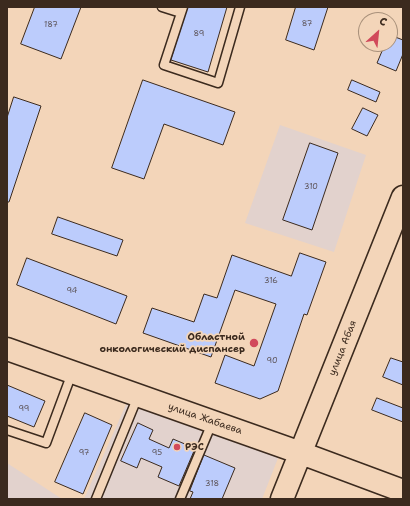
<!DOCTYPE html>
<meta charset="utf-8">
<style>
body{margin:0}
#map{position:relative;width:410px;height:506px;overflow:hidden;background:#f3d5b9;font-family:"Shantell Sans",sans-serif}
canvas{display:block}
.frame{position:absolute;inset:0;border:8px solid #3b2a1e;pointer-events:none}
.north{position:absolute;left:358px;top:12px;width:40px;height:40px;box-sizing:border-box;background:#f3d5b9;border:1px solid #a9917b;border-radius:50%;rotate:27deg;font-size:11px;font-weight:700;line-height:16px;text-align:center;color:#3b2a1e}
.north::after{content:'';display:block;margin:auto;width:14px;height:18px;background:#d1495b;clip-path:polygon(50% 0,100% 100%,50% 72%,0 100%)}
</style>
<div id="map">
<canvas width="410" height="506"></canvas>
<div class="frame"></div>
<div class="north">С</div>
</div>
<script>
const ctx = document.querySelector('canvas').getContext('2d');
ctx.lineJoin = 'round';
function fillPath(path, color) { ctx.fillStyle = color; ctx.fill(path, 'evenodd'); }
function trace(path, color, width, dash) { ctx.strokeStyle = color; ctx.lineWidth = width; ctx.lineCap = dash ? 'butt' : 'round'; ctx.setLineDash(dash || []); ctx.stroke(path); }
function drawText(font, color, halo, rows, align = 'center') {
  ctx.font = font + ' "Shantell Sans",sans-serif'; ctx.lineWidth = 3.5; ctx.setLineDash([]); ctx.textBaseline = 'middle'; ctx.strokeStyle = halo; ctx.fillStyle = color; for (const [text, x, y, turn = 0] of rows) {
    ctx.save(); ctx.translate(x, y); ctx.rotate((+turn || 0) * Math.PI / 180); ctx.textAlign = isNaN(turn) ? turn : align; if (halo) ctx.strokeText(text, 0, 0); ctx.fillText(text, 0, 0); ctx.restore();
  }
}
const built = new Path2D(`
 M280,125L366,155L334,252L245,223Z
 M128,400L280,453L262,499H84Z
 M7,463L62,499H7Z`);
const building = new Path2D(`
 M35,7H81L61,59L21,44Z
 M188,7H227L208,72L171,60Z
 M296,7H328L314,50L286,40Z
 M390,35L403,40V54L396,71L377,63L385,44H390Z
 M143,80L235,112L223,145L164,124L144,179L112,168Z
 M352,80L380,92L376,102L348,90Z
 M14,97L41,106L9,202H7V118Z
 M363,108L378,115L367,136L352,129Z
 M310,143L338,153L312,230L283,220Z
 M58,217L123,240L117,256L52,234Z
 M300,253L326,262L307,315L304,314L278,391L260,399L215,383L225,355L254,366L276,304L235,290L211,357L143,333L152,308L194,322L204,294L217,298L232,255L291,276Z
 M27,258L127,296L116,324L17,285Z
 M391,358L403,362V385L383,377Z
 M7,385L45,401L34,427L7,416Z
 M377,398L403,408V422L372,410Z
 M85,413L112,425L83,494L55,482Z
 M138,423L153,430L149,439L169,448L173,439L192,447L191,449L194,451L179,486L158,477L162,467L141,458L137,468L121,461Z
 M204,455L235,468L222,499H190L193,492L190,491Z`);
const lane = new Path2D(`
 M162,7L181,13
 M183,7L164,65L218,83L240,7
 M7,430L46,443L72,373
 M96,499L138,396
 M180,499L212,423`);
const secondary = new Path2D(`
 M7,349L301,453L403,491
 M282,499L403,197`);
const markers = [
 [254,343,5,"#d1495b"],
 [177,447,4,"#d1495b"]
];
const numberNames = [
 ["87",307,24],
 ["187",51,25],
 ["89",199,34],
 ["310",311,187],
 ["316",271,281],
 ["94",72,291],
 ["90",272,361],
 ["99",24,409],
 ["97",84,453],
 ["95",157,453],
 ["318",212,484]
];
const poiNames = [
 ["Областной",245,337],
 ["онкологический диспансер",245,349],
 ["РЭС",185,447,"left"]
];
const streetNames = [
 ["улица Абая",343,348,-68],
 ["улица Жабаева",205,419,19]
];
fillPath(built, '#e2d2cd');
fillPath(building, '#bcccfc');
trace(building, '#3b2a1e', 1);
trace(lane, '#3b2a1e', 11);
trace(secondary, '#3b2a1e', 25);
trace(lane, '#f3d5b9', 8);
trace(secondary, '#f3d5b9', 22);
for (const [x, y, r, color] of markers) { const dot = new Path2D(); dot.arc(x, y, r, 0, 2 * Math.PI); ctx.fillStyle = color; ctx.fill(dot); trace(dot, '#f3d5b9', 1.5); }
drawText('8px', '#5b5256', null, numberNames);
drawText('bold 10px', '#3b2a1e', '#f3d5b9', poiNames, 'right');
drawText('10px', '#3b2a1e', '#f3d5b9', streetNames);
</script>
